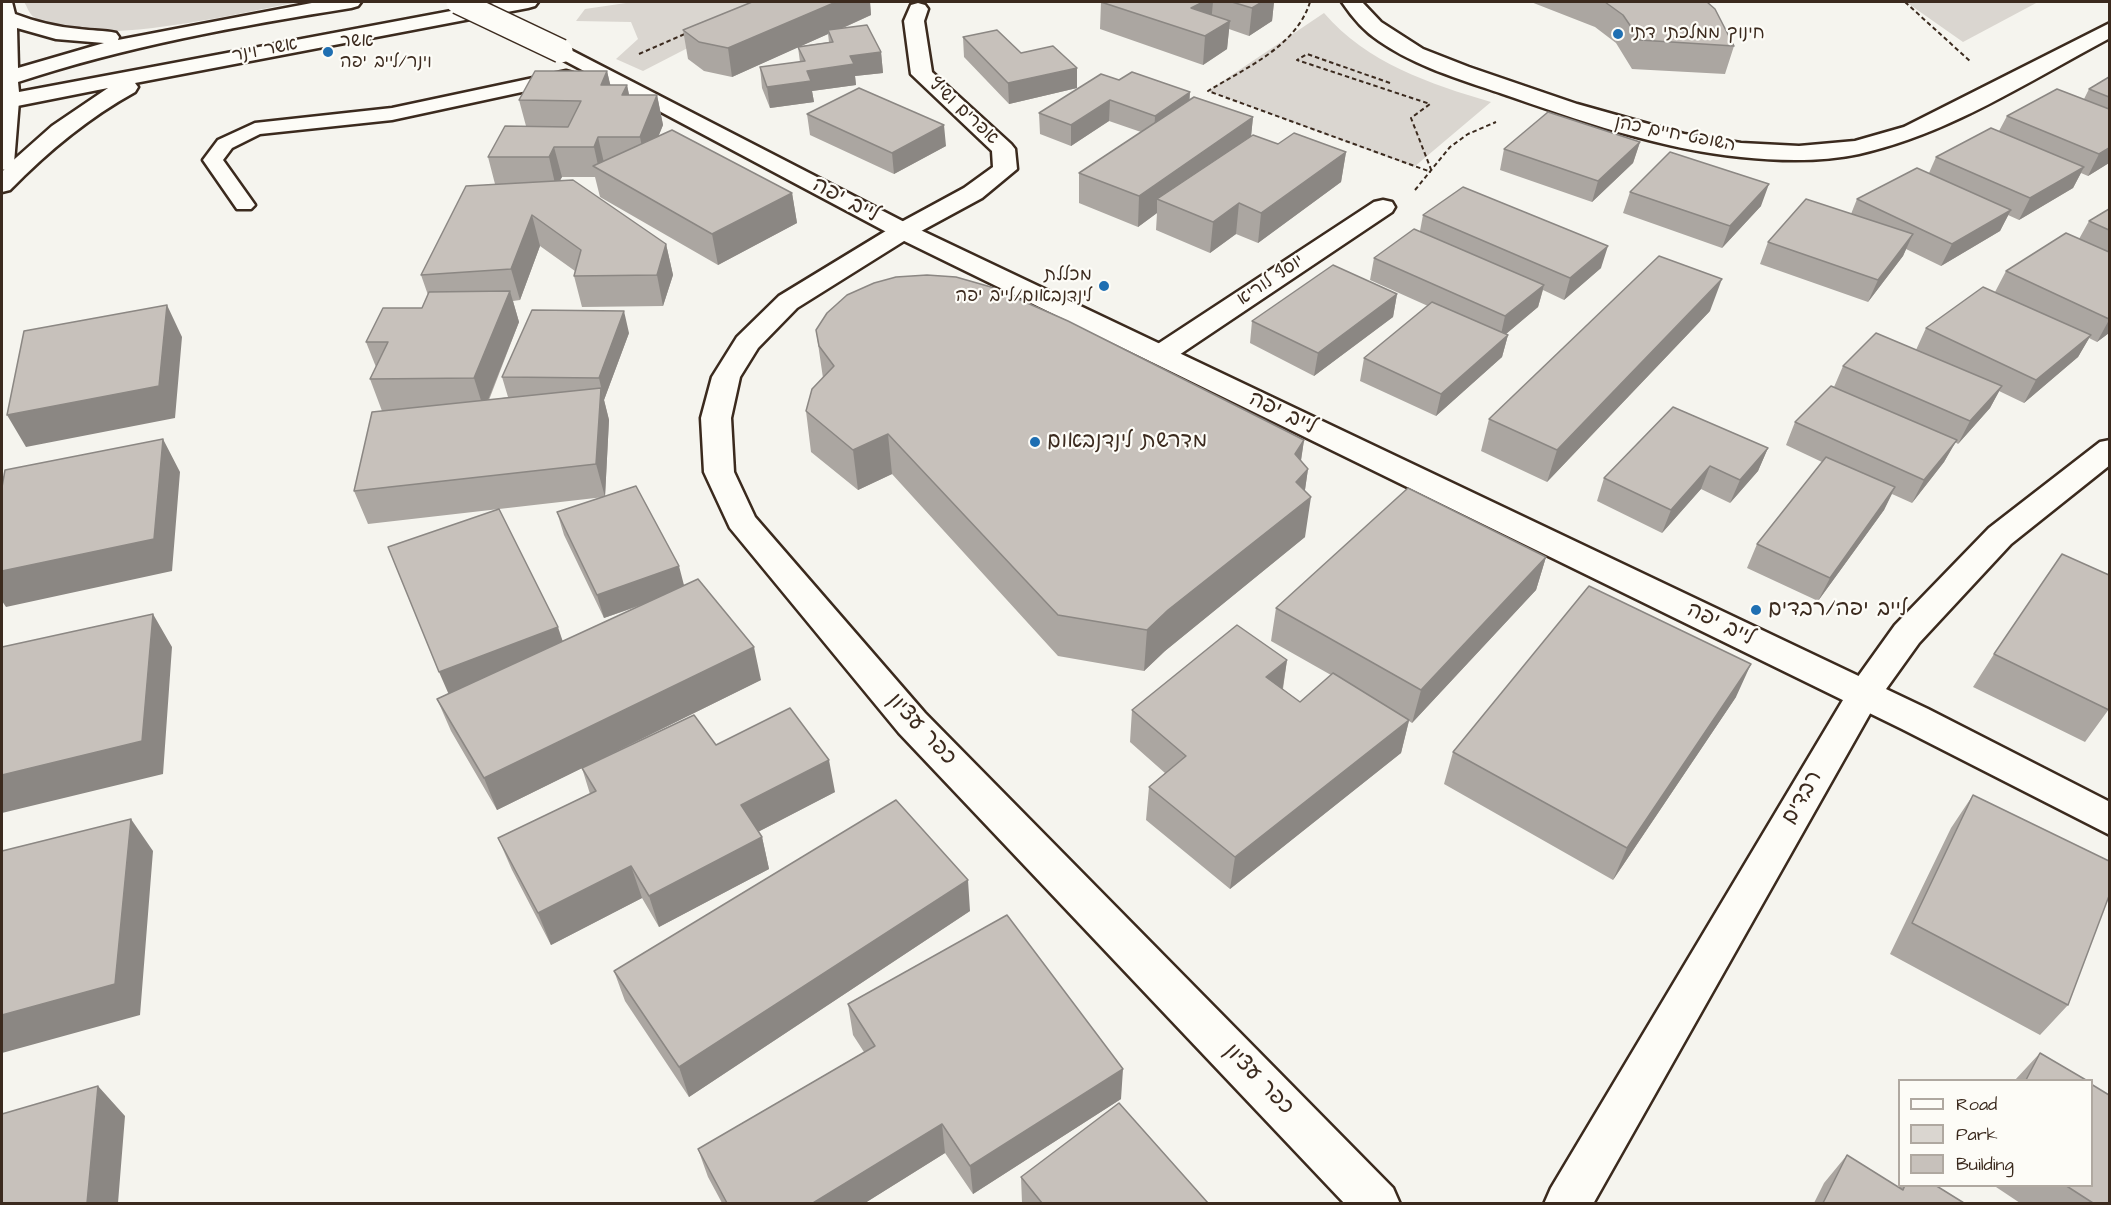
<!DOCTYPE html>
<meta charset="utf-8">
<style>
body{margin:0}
#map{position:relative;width:2111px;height:1205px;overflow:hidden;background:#f5f4ee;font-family:"Architects Daughter",sans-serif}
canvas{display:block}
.frame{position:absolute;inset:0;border:3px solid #3b2a1e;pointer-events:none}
.legend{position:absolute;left:1898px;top:1079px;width:195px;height:108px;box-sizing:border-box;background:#fdfcf7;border:2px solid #afa8a0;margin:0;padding:8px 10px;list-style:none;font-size:18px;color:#3b2a1e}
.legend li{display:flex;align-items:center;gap:12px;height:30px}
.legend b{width:30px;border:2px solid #afa8a0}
</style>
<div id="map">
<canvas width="2111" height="1205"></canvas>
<div class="frame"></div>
<ul class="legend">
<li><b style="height:8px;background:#fdfcf7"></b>Road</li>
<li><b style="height:16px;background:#dad6d0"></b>Park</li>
<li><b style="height:16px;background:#c7c1bb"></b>Building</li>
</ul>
</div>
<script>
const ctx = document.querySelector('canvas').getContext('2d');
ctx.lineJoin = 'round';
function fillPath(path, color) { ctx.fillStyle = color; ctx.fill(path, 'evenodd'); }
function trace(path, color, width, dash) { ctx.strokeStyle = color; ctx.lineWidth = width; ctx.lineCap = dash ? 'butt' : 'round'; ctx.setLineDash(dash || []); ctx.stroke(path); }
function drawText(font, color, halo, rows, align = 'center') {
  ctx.font = font + ' "Architects Daughter","Playpen Sans Hebrew",sans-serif'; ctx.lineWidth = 4.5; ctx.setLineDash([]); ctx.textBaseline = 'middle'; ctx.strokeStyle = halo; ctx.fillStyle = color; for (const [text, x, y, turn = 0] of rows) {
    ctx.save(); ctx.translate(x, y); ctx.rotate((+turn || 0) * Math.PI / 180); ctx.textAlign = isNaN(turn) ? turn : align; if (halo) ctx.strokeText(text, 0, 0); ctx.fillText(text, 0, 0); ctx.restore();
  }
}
const green = new Path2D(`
 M24,2H299C242,12 80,53 34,17C29,14 27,6 24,2Z
 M633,2H777L643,71L616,59L638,39L631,22L576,21L585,9Z
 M1906,2H2038L1963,42Z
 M1324,13C1367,63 1430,84 1491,102L1414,167L1208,91Z`);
const path = new Path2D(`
 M1310,2C1296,47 1245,68 1208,91L1431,172
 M1905,2L1971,62
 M639,54L687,33
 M1390,83L1307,54L1297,60L1430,104L1411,118L1432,172
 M1415,190L1450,147L1468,134L1496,122`);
const lane = new Path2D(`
 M566,71L573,73L575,77L573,81L392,120L260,134L232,148L223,160L255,205L251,209H237L203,160L218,140L255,123L392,108Z`);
const street = new Path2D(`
 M1342,2H1362L1381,22L1423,49L1469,67L1577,104L1684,134L1741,143L1799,146L1855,141L1904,127L2110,23V38C2029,81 1949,134 1859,154C1822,162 1779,161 1741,157C1659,149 1578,120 1500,93C1459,79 1415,66 1379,41C1364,31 1352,17 1342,2Z
 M918,3L925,5L928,9L924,21L932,72L1011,144L1015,149L1017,169L982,198L912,236L797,308L758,348L740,377L731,418L734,472L755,517L925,713L1393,1188L1400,1204H1345L899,733L730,528L704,472L701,418L712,377L737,337L779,296L894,226L964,188L993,167L992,151L911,74L904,21L911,5Z
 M8,94L16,96L19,101L14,163L10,168L2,170V96Z
 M1383,200L1392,202L1395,207L1392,212L1170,361L1160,363L1150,361L1146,355L1150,349L1374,202Z
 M2110,440V465L2011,544L1919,643L1876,703L1593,1204H1544L1551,1188L1852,685L1895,625L1989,528L2100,442Z`);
const secondary = new Path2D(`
 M2,2H12L15,14C36,22 57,27 79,29C91,31 104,30 116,33L119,37L118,40L317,2H361L358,6L351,8C238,26 127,46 18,82L19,92L499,2H538L535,6L528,8L135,83L138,87L135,92C88,118 48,151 10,190L2,192V172L8,165L52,126L108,88L2,109ZM17,28L56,39L104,43L18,68Z
 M561,45L912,226L1928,709L2110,802V835L1902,729L894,236L554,55L550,51L554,47Z`);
const secondaryBridge = new Path2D(`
 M458,2L561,51`);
const wall = new Path2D(`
 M752,2H870L871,15L841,29L881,52L883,73L855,76L856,85L812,91L814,102L770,108L762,88L760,67L800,62L798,47L732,77L704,71L688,59L683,30ZM828,34L829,42L801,46Z
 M1101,2H1274L1272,21L1249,36L1229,29L1227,49L1203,65L1100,29Z
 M1531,2H1707L1734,46L1725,74L1632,69L1616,43L1595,27Z
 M963,37L1021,53L1077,88L1009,104L964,57Z
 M607,71L610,85H627L629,95H657L663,125L658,137L792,193L797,223L718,265L600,197L595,177H562L560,180L666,244L673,275L663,306L582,307L574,276L575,271L540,246L520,300L513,301L519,322L489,400L508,397L502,377L629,333L604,400L609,420L605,496L684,585L761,680L587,766L716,745L835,792L758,832L762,837L769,869L659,927L642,898L551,945L512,870L498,838L590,794L582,768L497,810L451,731L437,699L449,693L388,547L563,641L642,605L604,618L564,535L557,512L604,497L368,524L354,491L382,411L370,379L376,367L366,342L422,308L428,295L421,275L495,184L488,157L526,126L519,100Z
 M2109,77V163L2088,176L2081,173L2073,188L2019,220L2008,215L2000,231L1941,266L1906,249L1903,256L1868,302L1760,264L1768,242L1851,214L1857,199L1929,173L1936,157L1999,131L2007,116L2084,99L2089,89Z
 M1119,80L1253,117L1251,136L1278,144L1346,152L1341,182L1258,243L1236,234L1210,253L1156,230L1157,213L1138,227L1079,203V173L1141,132L1109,121L1071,146L1040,134L1039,113Z
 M807,114L946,146L894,174L810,135Z
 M1640,142L1633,163L1592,202L1500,170L1504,149Z
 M1630,192L1761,206L1722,248L1623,213Z
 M2109,209V333L2097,342L2089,338L2078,357L2024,403L1999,391L1990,408L1958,444L1955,442L1944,462L1912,503L1892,494L1884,510L1818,601L1747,568L1757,544L1822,462L1786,445L1795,422L1834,387L1843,366L1916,350L1926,328L1995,292L2006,271L2079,239L2089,221Z
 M1423,215L1601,268L1564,300L1543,290L1538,307L1506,334L1508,335L1502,357L1436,416L1360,381L1364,358L1428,306L1370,280L1374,258L1420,231Z
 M1397,294L1393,317L1314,376L1250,343L1252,321Z
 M1710,311L1547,482L1481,451L1489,419Z
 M816,330L1304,440L1301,461L1308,469L1305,490V537L1165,651L1144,671L1058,656L892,474L858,490L811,452L806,411L823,378Z
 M1768,448L1758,471L1730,503L1701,489L1662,533L1597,501L1604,478Z
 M1546,557L1536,590L1412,723L1409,721L1401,753L1230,889L1146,820L1149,787L1165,773L1130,742L1132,710L1287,660L1283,689L1300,702L1331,675L1271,641L1276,608Z
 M1994,654L2109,709L2085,742L1973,687Z
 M1736,697L1613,880L1444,784L1453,752Z
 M1973,795L2068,1005L2040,1035L1890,954L1951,828Z
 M970,911L689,1097L625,1001L614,971Z
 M848,1004L1121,1099L973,1194L945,1153L865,1203H722L708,1177L698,1149L864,1052L853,1035Z
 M2040,1053L2086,1080H2015Z
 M1847,1155L1898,1187L1899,1184V1185H1935L1964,1203H1814L1824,1183Z
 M1021,1177L1208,1203H1022Z
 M1993,1185H2091L2109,1203H2020Z`);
const shadedWall = new Path2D(`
 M836,2H870L871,15L829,34L828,30V34L732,77L728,48Z
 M1203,2H1213L1211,23L1191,8Z
 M1262,2H1274L1272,21L1249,36L1252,8Z
 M1230,21L1227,49L1203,65L1205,36Z
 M881,52L883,73L855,76L856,85L812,91L814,102L770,108L767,87L807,71L850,56Z
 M1077,68V88L1009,104L1008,83Z
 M607,71L614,100L601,85Z
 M627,85L633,114L622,95Z
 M1190,92L1189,112L1154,137L1155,116Z
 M657,95L663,125L646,167L640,137Z
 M1110,100L1109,121L1071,146V125Z
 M1253,117L1250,147L1157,199V213L1138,227L1139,196Z
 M944,125L946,146L894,174L892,153Z
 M598,137L605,167L599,170L594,147Z
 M1640,142L1633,163L1592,202L1598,181Z
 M554,147L562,177L556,188L549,157Z
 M2109,148V163L2088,176L2099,154Z
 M1346,152L1341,182L1258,243L1261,213Z
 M2084,167L2073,188L2019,220L2030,198Z
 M1769,184L1761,206L1722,248L1730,226Z
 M792,193L797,223L718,265L712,234Z
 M1239,203L1236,234L1210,253L1213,222Z
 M2011,210L2000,231L1941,266L1952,244Z
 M532,215L540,246L520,300L511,269Z
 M1913,234L1903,256L1868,302L1878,280Z
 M666,244L673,275L663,306L657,275Z
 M1608,246L1601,268L1564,300L1570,278Z
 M1722,279L1710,311L1547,482L1557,450Z
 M1544,285L1538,307L1500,339L1505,316Z
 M510,291L519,322L484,410L474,378Z
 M1397,294L1393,317L1314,376L1318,353Z
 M167,305L182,337L175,418L26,447L7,415Z
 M624,311L629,333L604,400L599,378Z
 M2109,320V333L2097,342Z
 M1508,335L1502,357L1436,416L1441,394Z
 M2091,335L2078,357L2024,403L2036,380Z
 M2002,386L1990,408L1958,444L1970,421Z
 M601,388L609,420L605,497L596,464Z
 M888,434L892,474L858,490L853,450Z
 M163,439L180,472L172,571L6,607L2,601V571Z
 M1304,440L1298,479L1308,469L1303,503L1311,497L1305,537L1165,651L1144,671L1147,630L1295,454Z
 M1957,440L1944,462L1912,503L1924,480Z
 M1768,448L1758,471L1730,503L1740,480Z
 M1710,466L1701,489L1662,533L1671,510Z
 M1895,487L1884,510L1818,601L1830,578Z
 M1546,557L1536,590L1412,723L1421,690Z
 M679,566L685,589L604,618L597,595Z
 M153,614L172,647L163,774L2,813V775Z
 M558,627L569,660L453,704L439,672Z
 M754,647L761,680L497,810L484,778Z
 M1287,660L1282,692L1266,677Z
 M1751,664L1736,697L1613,880L1627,848Z
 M1409,720L1401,753L1230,889L1235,857Z
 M829,760L835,792L748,837L741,805Z
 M131,819L153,851L140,1015L2,1053V1015Z
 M762,837L769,869L659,927L649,896Z
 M631,866L642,898L551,945L538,913Z
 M968,880L970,911L689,1097L679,1067Z
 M1123,1069L1121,1099L973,1194L970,1166Z
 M98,1086L125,1116L118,1203H87Z
 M942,1124L945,1153L865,1203H813Z`);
const building = new Path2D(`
 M752,2H836L728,48L699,42L683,30Z
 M1101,2H1203L1191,8L1230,21L1205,36Z
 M1232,2H1262L1252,8Z
 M1605,2H1707L1715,9L1734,46L1640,40L1623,15Z
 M867,25L881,52L850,56L854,64L807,71L811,81L767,87L760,67L805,61L798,47L833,42L828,30Z
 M997,30L1021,53L1053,46L1077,68L1008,83L963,37Z
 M535,71H607L601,85H627L622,95H657L640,137H598L594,147H554L549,157H488L505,126L568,127L581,101L519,100Z
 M1132,72L1190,92L1155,116L1110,100L1071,125L1039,113L1101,74L1119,80Z
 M2109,77V97L2089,89Z
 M859,88L944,125L892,153L807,114Z
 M2057,89L2109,109V148L2099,154L2007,116Z
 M1194,97L1253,117L1139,196L1079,173Z
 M1548,112L1640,142L1598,181L1504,149Z
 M1991,128L2084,167L2030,198L1936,157Z
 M672,130L792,193L712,234L593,166Z
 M1294,133L1346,152L1261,213L1239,203L1213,222L1157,199L1253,135L1278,144Z
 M1670,152L1769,184L1730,226L1630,192Z
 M1917,168L2011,210L1952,244L1857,199Z
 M573,180L666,244L657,275L574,276L581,250L532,215L511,269L421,275L466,186Z
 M1463,187L1608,246L1570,278L1423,215Z
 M1806,199L1913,234L1878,280L1768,242Z
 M2109,209V230L2089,221Z
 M1414,229L1544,285L1505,316L1374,258Z
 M2066,233L2109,252V319L2006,271Z
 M1659,256L1722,279L1557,450L1489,419Z
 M1333,265L1397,294L1318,353L1252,321Z
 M927,275L956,277L991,287L1068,321L1304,440L1295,454L1308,469L1296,482L1311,497L1168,610L1147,630L1058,615L888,434L853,450L806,411L812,389L834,366L819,346L816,330L827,313L847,295L874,283L896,277Z
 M1983,287L2091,335L2036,380L1926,328Z
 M510,291L474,378L370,379L388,342H366L383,308H422L429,292Z
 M1432,302L1508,335L1441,394L1364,358Z
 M167,305L159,386L7,415L24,331Z
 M532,310L624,311L599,378L502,377Z
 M1876,333L2002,386L1970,421L1843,366Z
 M1831,386L1957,440L1924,480L1795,422Z
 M601,388L596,464L354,491L372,412Z
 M1673,407L1768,448L1740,480L1710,466L1671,510L1604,478Z
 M163,439L154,539L2,571V487L5,470Z
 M1826,457L1895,487L1830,578L1757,544Z
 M636,486L679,566L597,595L557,512Z
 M1408,488L1546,557L1421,690L1276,608Z
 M499,509L558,627L439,672L388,547Z
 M2062,554L2109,575V710L1994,654Z
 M698,579L754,647L484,778L437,699Z
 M1589,586L1751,664L1627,848L1453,752Z
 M153,614L142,741L2,775V647Z
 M1237,625L1287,660L1266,677L1300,702L1333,673L1409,720L1235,857L1149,787L1186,756L1132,710Z
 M790,708L829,760L741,805L762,837L649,896L631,866L538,913L498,838L596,791L582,768L694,715L716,745Z
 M1973,795L2109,861V896L2068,1005L1912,923Z
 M896,800L968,880L679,1067L614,971Z
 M131,819L115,984L2,1015V851Z
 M1007,915L1123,1069L970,1166L942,1124L813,1203H727L698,1149L875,1046L848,1004Z
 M2040,1053L2086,1080H2026Z
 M2091,1084L2109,1095V1203H2093L2065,1185H2091Z
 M98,1086L87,1203H2V1114Z
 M1119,1103L1208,1203H1042L1021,1177Z
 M1847,1155L1903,1190L1905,1185H1935L1964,1203H1823Z`);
const markers = [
 [1618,34,6,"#1f6fb2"],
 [328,52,6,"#1f6fb2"],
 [1104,286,6,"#1f6fb2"],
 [1035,442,6,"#1f6fb2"],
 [1756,610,6,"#1f6fb2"]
];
const farPoinames = [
 ["חינוך ממלכתי דתי",1630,34],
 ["אשר",340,42],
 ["וינר/לייב יפה",340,63],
 ["מכללת",1092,276,"right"],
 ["לינדנבאום/לייב יפה",1092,297,"right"]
];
const farStreetnames = [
 ["אשר וינר",265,51,-11],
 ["אפרים ושיץ",963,112,43],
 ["השופט חיים כהן",1675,135,11],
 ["יוסף לוריא",1271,281,-34]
];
const streetNames = [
 ["לייב יפה",845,201,28],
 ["לייב יפה",1282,414,26],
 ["לייב יפה",1720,625,26],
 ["כפר עציון",921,730,47],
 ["רבדים",1803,798,-60],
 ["כפר עציון",1258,1080,46]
];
const poiNames = [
 ["מדרשת לינדנבאום",1047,442],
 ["לייב יפה/רבדים",1768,610]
];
fillPath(green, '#dad6d0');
trace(lane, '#3b2a1e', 5);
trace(street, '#3b2a1e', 5);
trace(secondary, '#3b2a1e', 5);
trace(path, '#3b2a1e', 2, [4.5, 3]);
fillPath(lane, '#fdfcf7');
fillPath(street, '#fdfcf7');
fillPath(secondary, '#fdfcf7');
trace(secondaryBridge, '#3b2a1e', 26, []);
trace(secondaryBridge, '#fdfcf7', 23);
fillPath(wall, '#aba6a1');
fillPath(shadedWall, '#8b8783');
fillPath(building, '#c7c1bb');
trace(building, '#8b8783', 1.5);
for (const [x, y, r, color] of markers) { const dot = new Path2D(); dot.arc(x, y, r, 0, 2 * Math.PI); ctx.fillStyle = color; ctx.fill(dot); trace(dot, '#fdfcf7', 2); }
drawText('18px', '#3b2a1e', '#fdfcf7', farPoinames, 'left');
drawText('18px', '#3b2a1e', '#fdfcf7', farStreetnames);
drawText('22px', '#3b2a1e', '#fdfcf7', streetNames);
drawText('22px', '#3b2a1e', '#fdfcf7', poiNames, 'left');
</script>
